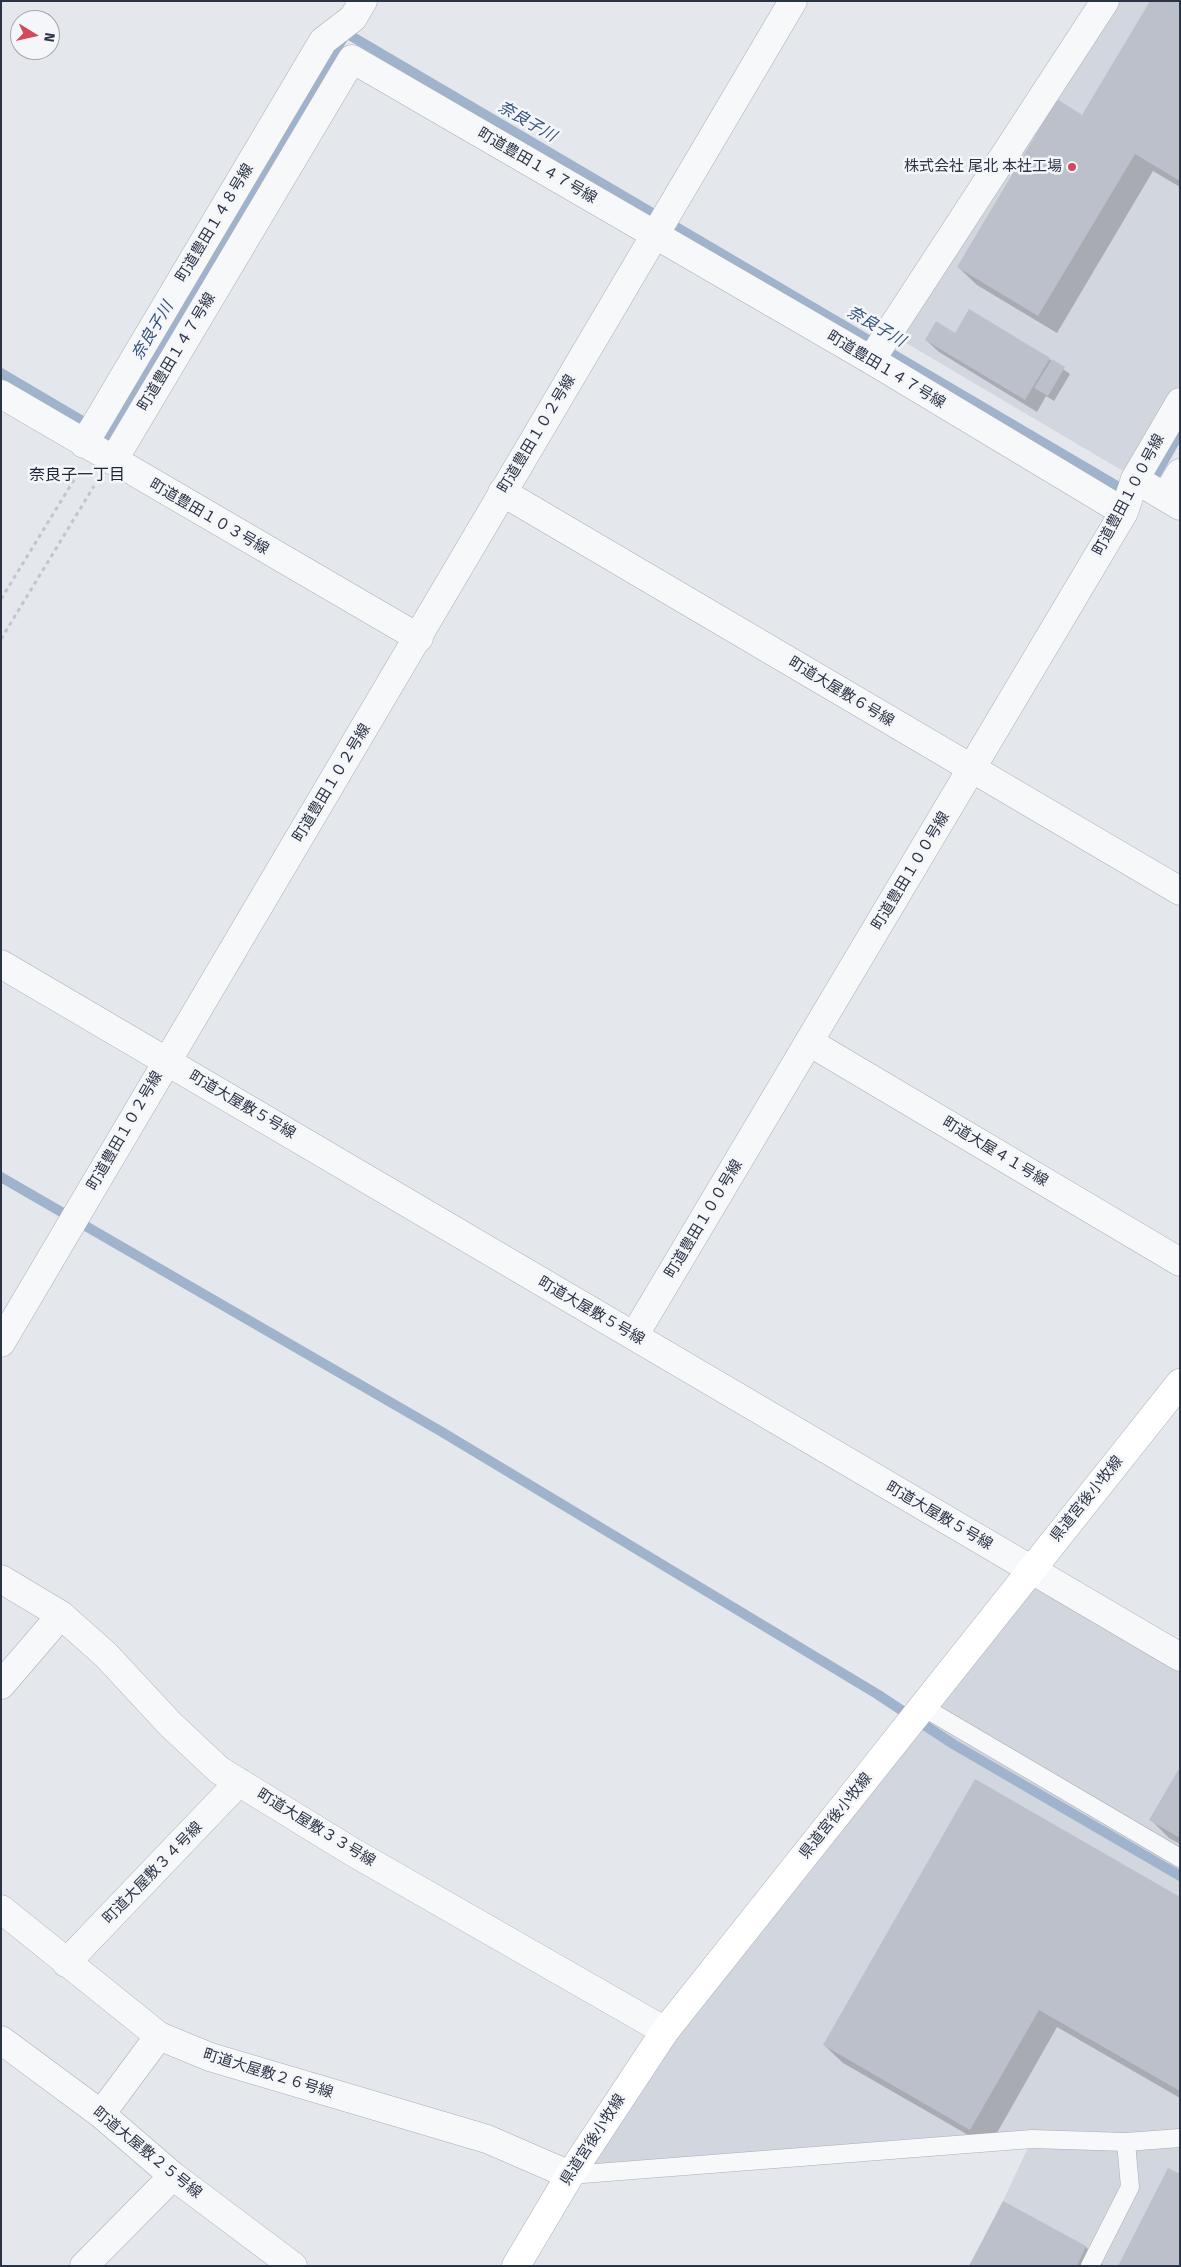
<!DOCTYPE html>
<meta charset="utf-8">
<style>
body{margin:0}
#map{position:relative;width:1181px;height:2267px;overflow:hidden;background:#e4e7ec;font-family:"Fira Sans",sans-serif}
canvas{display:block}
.frame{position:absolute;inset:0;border:2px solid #2b3445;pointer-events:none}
.north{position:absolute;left:10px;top:10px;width:50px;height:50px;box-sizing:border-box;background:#f4f6f9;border:1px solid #a4a8b1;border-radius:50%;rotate:99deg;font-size:14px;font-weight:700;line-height:20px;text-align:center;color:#2b3445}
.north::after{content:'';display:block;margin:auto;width:18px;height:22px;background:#d1495b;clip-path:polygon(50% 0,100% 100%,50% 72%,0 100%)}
</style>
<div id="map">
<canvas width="1181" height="2267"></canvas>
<div class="frame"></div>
<div class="north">N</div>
</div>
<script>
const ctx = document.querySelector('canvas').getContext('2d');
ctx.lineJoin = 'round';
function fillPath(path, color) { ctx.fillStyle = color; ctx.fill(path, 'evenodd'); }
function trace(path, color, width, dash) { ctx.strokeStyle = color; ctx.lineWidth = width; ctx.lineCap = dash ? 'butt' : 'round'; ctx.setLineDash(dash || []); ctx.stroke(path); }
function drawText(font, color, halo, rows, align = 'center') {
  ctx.font = font + ' "Fira Sans","Noto Sans JP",sans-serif'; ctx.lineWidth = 5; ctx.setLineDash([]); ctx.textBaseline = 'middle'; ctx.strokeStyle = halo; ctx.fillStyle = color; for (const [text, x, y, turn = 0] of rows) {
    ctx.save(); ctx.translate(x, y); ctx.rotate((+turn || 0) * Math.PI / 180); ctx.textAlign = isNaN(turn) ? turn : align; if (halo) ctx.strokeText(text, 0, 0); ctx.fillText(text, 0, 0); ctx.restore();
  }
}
const built = new Path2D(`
 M1118,1H1180V386L1128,474L896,337Z
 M1031,1570L1180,1657V2266H969L1003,2201L1032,2139L570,2175Z`);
const shadow = new Path2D(`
 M1180,1V187L1153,171L1057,333L977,285L958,267Z
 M956,335L1049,359L1070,374L1054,401L1046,396L1037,412L939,352L926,340Z
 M1180,1770V1844L1169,1838L1151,1820Z
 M1180,1898V2098L1057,2027L989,2147L843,2063L824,2045Z
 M1004,2203L1086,2247L1104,2266H971Z`);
const stream = new Path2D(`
 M1,373L108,436L346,33L1129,493
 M1150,485L1180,432
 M1,1177L442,1432L877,1694L953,1744L1180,1876`);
const building = new Path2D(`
 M1150,1H1180V181L1135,154L1038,316L957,267L1057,99L1082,115Z
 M969,309L1050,358L1025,400L925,340L936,321L955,333Z
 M1052,359L1065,367L1048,396L1034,388Z
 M1180,1767V1838L1149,1820Z
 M975,1779L1180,1897V2091L1039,2010L970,2130L823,2045Z
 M1168,2168L1180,2174V2266H1118Z
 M1003,2201L1086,2246L1077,2266H969Z`);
const path = new Path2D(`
 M1,599L77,475
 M1,639L94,486`);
const service = new Path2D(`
 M923,1707L1180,1858
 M570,2175L1032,2139L1126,2142L1180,2138
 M1090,2266L1130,2187L1126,2142`);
const minor = new Path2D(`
 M871,360L1105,1
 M1,394L419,638
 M84,444L323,41L353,18L363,1
 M113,461L352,59L871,360L1124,512
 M1135,479L1180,506
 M502,492L1180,891
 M1165,497L1180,473
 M1,964L1180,1657
 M809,1042L1180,1262
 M634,1336L1124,512L1135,479L1180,402
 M1,1343L793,1
 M1,1579L61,1615L106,1655L170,1724L219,1770L351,1851L665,2031
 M1,1685L61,1615
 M1,1909L159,2036L210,2057L487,2139L570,2175
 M66,1963L239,1782
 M1,2040L101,2114L173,2176L293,2266
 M101,2114L159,2036
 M84,2266L173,2176`);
const secondary = new Path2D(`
 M516,2266L570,2175L665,2031L1180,1383`);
const markers = [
 [1072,167,5,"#d1495b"]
];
const streetNames = [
 ["町道豊田１４７号線",537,166,30],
 ["町道豊田１４８号線",215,223,-59],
 ["町道豊田１４７号線",177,352,-59],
 ["町道豊田１４７号線",886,370,31],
 ["町道豊田１０２号線",537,434,-59],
 ["町道豊田１００号線",1129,495,-62],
 ["町道豊田１０３号線",209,517,30],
 ["町道大屋敷６号線",841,692,31],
 ["町道豊田１０２号線",332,783,-59],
 ["町道豊田１００号線",911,871,-59],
 ["町道大屋敷５号線",242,1105,30],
 ["町道豊田１０２号線",125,1131,-60],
 ["町道大屋４１号線",995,1152,31],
 ["町道豊田１００号線",704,1219,-59],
 ["町道大屋敷５号線",591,1311,30],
 ["県道宮後小牧線",1087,1499,-51],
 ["町道大屋敷５号線",939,1516,30],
 ["県道宮後小牧線",836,1816,-51],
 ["町道大屋敷３３号線",316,1828,31],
 ["町道大屋敷３４号線",153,1873,-46],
 ["町道大屋敷２６号線",268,2074,17],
 ["県道宮後小牧線",593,2140,-57],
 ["町道大屋敷２５号線",147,2153,39]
];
const poiNames = [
 ["株式会社 尾北 本社工場",1062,167]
];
const waterNames = [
 ["奈良子川",527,122,30],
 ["奈良子川",876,327,30],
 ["奈良子川",153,331,-59]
];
const neighbourhoodNames = [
 ["奈良子一丁目",77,476]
];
fillPath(built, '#d2d6de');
fillPath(shadow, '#0003');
trace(stream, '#9fb4cc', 10);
fillPath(building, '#bbc0ca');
trace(service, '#a9aeb7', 19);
trace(minor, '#a9aeb7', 29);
trace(secondary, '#a9aeb7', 29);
trace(path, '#c2c5cb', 3, [4, 4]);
trace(service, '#f7f8fa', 18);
trace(minor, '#f7f8fa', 28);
trace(secondary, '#fff', 28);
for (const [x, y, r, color] of markers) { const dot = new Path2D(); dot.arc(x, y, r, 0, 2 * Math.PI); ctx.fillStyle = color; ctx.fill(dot); trace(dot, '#f4f6f9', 2); }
drawText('15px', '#2b3445', '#f4f6f9', streetNames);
drawText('15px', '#2b3445', '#f4f6f9', poiNames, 'right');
drawText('italic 16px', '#34527a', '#f4f6f9', waterNames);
drawText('16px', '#1d2536', '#f4f6f9', neighbourhoodNames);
</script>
